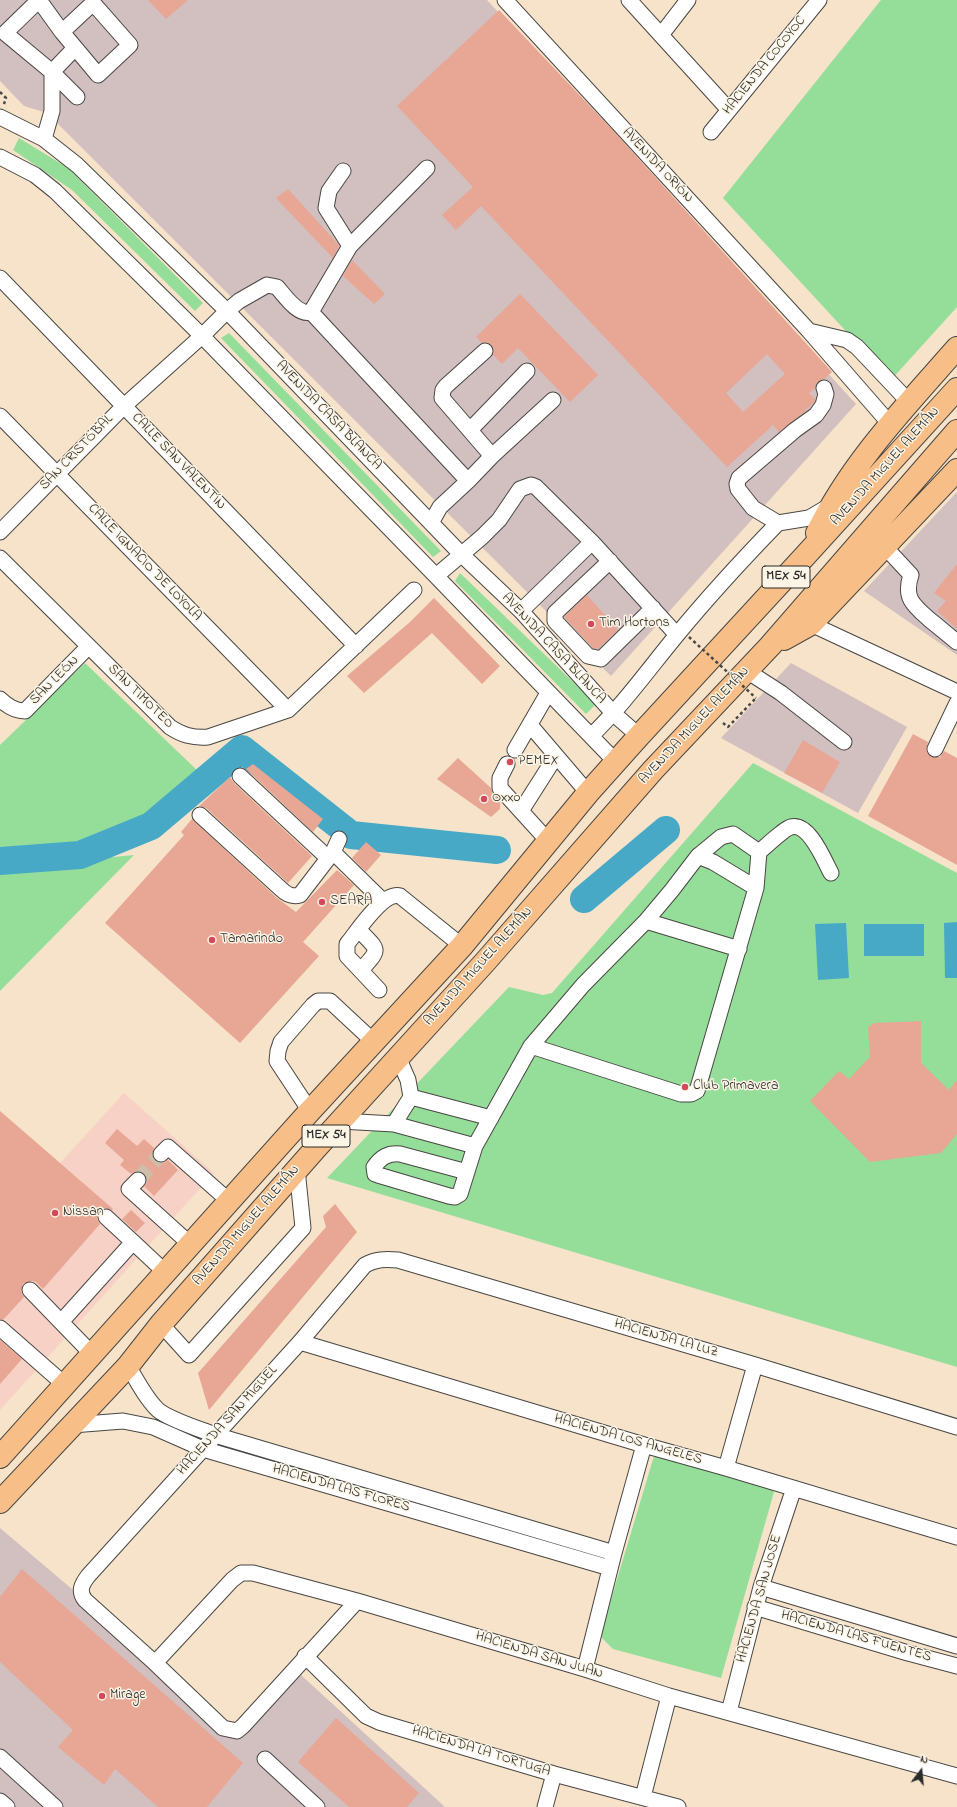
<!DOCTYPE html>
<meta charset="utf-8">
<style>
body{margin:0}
#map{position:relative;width:957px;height:1807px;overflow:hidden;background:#f6e3c9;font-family:"Indie Flower",sans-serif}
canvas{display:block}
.north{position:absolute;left:901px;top:1751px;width:40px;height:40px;-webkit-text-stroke:3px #fcf5e5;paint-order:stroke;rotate:16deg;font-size:11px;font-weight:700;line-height:16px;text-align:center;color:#2b2b2b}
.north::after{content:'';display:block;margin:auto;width:14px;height:18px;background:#2b2b2b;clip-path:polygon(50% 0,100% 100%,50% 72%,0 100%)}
</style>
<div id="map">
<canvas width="957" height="1807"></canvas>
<div class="north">N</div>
</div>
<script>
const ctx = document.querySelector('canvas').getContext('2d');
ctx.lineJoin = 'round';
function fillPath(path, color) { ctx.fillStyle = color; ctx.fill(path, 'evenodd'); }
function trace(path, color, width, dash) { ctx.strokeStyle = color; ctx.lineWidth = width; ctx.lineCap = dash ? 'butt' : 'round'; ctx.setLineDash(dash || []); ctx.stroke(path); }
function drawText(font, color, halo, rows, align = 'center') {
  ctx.font = font + ' "Indie Flower",sans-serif'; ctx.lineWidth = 3; ctx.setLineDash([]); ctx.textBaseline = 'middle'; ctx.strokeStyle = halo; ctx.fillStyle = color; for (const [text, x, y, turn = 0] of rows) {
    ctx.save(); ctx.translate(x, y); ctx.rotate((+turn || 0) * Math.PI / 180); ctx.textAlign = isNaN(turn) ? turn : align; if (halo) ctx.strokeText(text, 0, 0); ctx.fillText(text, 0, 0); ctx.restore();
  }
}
const built = new Path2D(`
 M124,1093L214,1173L0,1410V1111L60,1163Z`);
const industrial = new Path2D(`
 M0,0H487L856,404L611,676L47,113L24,106L0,81Z
 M956,493H957V655L864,591Z
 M791,663L907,727L858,813L721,738Z
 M0,1528L244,1735L301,1675L445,1807H0Z`);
const green = new Path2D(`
 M881,0H957V307L891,380L723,198Z
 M19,138L68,168L203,303L195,311L72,190L13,150Z
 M229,333L441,551L433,557L221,338Z
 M460,573L596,704L586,714L455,581Z
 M85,663L199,772L153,813L100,837L67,848L0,851V745Z
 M753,763L957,873V1367L327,1178L509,987L543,995L552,993Z
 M134,855L0,991V868Z
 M654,1456L768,1486L774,1492L721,1678L613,1649L600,1636Z`);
const water = new Path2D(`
 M957,922V978H945L944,923Z
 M846,923L849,978L818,980L815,924Z
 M864,924H924V956H864Z`);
const river = new Path2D(`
 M0,861L80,855L151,826L242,749L351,835L497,850
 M584,899L666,830`);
const building = new Path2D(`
 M148,0H188L166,19Z
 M499,10L608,125L832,372L824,379L818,382L815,388L809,393L815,399V401L803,413L779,432L773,425L727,467L481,206L456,230L442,215L473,187L397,106ZM767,354L785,374L743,412L726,393Z
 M288,189L338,244L339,246L333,258L276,198Z
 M352,260L385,294L374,304L343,276Z
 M520,294L598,375L570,402L518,348L502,364L493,355L494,350L491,345L487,342L482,343L476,337Z
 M957,564V629L937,611L946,601L934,593Z
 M587,595L618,630L598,649L593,648L564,617Z
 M434,598L500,666L482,684L432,633L364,693L347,676L410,622Z
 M913,734L928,742L926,750L931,757H940L944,751L957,758V865L868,816Z
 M803,740L840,762L822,793L784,773Z
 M458,758L491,788L493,794L500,801V809L491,817L437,779Z
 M253,764L323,819L313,832L246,769Z
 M230,777L234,783L312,856L288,883L206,808L199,806Z
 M192,819L277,898L296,912L337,870L354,885L303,942L319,956L240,1043L105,923L184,835L181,832Z
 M366,842L381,855L366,872L352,858Z
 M921,1021V1063L949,1090L957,1080V1134L941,1153L870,1162L810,1101L839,1071L849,1079L870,1057L868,1027L874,1023Z
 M0,1111L113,1209L112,1210L104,1208L99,1211L97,1219L100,1224L43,1289L36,1282L32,1281L23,1284L21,1292L24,1297L3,1320L0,1319Z
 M117,1129L137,1146L144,1139L154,1148L152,1156L155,1161L163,1163L168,1160L178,1170L154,1196L144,1186L147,1182L145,1174L136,1171L131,1174L120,1165L124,1160L105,1143Z
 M335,1204L357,1232L209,1410L198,1373L326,1227L323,1216Z
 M131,1210L145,1223L136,1232L122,1219Z
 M0,1340L22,1359L0,1384Z
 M22,1569L243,1763L207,1807H158L115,1769L104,1785L58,1747L73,1730L0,1662V1597Z
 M336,1718L419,1793L407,1807H349L298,1762Z`);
const minorTunnel = new Path2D(`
 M138,1180L161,1154`);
const path = new Path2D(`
 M0,92L6,98L4,104
 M723,723L728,727L756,698`);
const minor = new Path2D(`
 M39,0L5,33L52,72V111L44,139
 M39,0L62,32
 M505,0L809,331L890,424
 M629,0L729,110
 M93,3L130,45L98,75L62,32Z
 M661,35L688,0
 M74,49L52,72L77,97
 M0,117L44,139L77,165L227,311L461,554L521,611L614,714L639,736
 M711,132L819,0
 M0,157L35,175L55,191L202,336L436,576L616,762
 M350,246L427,168
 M0,278L356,646
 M311,312L468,481L440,507L431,523
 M809,331L847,340L857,347L909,402
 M485,351L446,386L443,390L442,398L492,456
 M824,388L826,394L823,405L816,415L795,430L739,478L737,484L738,489L753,508L778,523L809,518L831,505
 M0,416L288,710
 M470,430L527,371
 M468,481L492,456L553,400
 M0,532L124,406L202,336L227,311L239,301L267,285L277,287C285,296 298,316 311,312L350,246L326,208L329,191L343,171
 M885,547L911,575C903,598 914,606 930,620C939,627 948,635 957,642
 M0,558L170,727C182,735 192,738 208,737L288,710L414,590
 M610,561L555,613V621L588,656L601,659L653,608
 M436,576L482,537L499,520L520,489L531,485L536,487L592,542
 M521,611L592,542L677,635
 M811,624L957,692
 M747,671L781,693L844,742
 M0,699C7,706 15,711 25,711L88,647
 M530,725L588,793
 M591,736C623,705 648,670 676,636C708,597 743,559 778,523
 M935,749L957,703
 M515,750L548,693
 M507,764L500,778V788L549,842
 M240,776L328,858
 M521,811L556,756
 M200,815L281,889C287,895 292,897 300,895L333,852L339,839
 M333,852L383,901
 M698,856L721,837L733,834L759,852
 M756,888L759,852C765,847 785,828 791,827C809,822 824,860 831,873
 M359,930C379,951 381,948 361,970
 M379,990L347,956V944C357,932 383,891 400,896L462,946
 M531,1046L681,1094H691L697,1091L756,888L713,862L698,856L672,890L646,921
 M411,1097L491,1118
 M310,1111L277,1061L278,1051L281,1042L313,1005L318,1001H330L374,1042
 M340,1121L394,1124L475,1146
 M394,1124L411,1097L408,1080L398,1057
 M161,1154L168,1147L229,1201
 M467,1172L400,1154C388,1153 381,1157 374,1167L375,1174L378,1175L449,1196L455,1197L460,1194L475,1146L531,1046L583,985L646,921L739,949
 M138,1180L129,1189L190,1244
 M106,1217L133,1242
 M30,1290L92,1354
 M61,1322L133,1242L165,1272
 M161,1324L189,1355L303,1228L297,1169
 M0,1328L65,1385
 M300,1342L644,1445L726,1468L957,1537
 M128,1366C137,1380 145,1398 158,1410C170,1420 200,1429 215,1435L614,1553
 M72,1425L123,1421L153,1427L203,1449L610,1568
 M726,1468L755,1365
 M761,1587L957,1646
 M357,1601L243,1726L237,1731L223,1728L155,1663L85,1600C78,1591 82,1584 88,1576L300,1342L365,1265C376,1259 385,1259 398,1260L755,1365L957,1427
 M755,1607L908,1653L957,1666
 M305,1656L366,1716L379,1722L554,1774L678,1807
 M155,1663L232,1580L241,1573H253L357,1601L585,1669L669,1696L957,1776
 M585,1669L614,1553L644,1445
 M729,1712L761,1587L794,1488
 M0,1757L55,1807
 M265,1759L317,1807
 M643,1797L669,1696
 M0,1801L7,1807
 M545,1807L554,1774`);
const highway = new Path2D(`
 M817,533C851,463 906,406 957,348
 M784,639L811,624L957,470
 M0,1457L310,1111L462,946L588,793L639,736L804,557L957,389
 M0,1502L128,1366L161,1324L316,1148L485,962L653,770L770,646L957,431`);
const pathBridge = new Path2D(`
 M689,637L756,698`);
const markers = [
 [591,624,4,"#d1495b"],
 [510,762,4,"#d1495b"],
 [484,799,4,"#d1495b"],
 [322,902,4,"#d1495b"],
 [212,940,4,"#d1495b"],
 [685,1087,4,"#d1495b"],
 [55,1213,4,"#d1495b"],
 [102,1696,4,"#d1495b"]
];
const shields = [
 [786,577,48],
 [326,1136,48]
];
const shieldNames = [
 ["MEX 54",786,577],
 ["MEX 54",326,1136]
];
const streetNames = [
 ["HACIENDA COCOYOC",765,66,-51],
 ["AVENIDA ORIÓN",657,166,47],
 ["AVENIDA CASA BLANCA",328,416,46],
 ["SAN CRISTÓBAL",77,453,-46],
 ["CALLE SAN VALENTÍN",178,462,46],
 ["AVENIDA MIGUEL ALEMÁN",886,467,-48],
 ["CALLE IGNACIO DE LOYOLA",144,563,46],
 ["AVENIDA CASA BLANCA",553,649,47],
 ["SAN LEÓN",55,681,-45],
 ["SAN TIMOTEO",140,697,44],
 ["AVENIDA MIGUEL ALEMÁN",695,726,-47],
 ["AVENIDA MIGUEL ALEMÁN",479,967,-48],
 ["AVENIDA MIGUEL ALEMÁN",247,1226,-49],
 ["HACIENDA LA LUZ",666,1339,16],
 ["HACIENDA SAN MIGUEL",228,1421,-48],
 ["HACIENDA LOS ANGELES",628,1440,16],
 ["HACIENDA LAS FLORES",341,1489,16],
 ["HACIENDA SAN JOSE",760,1599,-74],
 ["HACIENDA LAS FUENTES",856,1637,16],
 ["HACIENDA SAN JUAN",539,1656,17],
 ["HACIENDA LA TORTUGA",481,1752,17]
];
const poiNames = [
 ["Tim Hortons",599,624],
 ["PEMEX",518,762],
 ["Oxxo",492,799],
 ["SEARA",330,902],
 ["Tamarindo",220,940],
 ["Club Primavera",693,1087],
 ["Nissan",63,1213],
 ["Mirage",110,1696]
];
fillPath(built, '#f7d1c6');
fillPath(industrial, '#d2bfbf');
fillPath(green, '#94de9a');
fillPath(water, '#48a9c7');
trace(river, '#48a9c7', 28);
fillPath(building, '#e8a695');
trace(minorTunnel, '#cdbea9', 15, [15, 8]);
trace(minor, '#494743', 17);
trace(highway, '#494743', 24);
trace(path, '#494743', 2.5, [3, 3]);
trace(minor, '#fff', 15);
trace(highway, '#f7be87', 22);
trace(pathBridge, '#494743', 2.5, [3, 3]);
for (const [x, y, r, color] of markers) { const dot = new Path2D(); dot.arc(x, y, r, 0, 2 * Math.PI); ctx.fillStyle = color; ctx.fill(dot); trace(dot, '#fcf5e5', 1.5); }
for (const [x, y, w] of shields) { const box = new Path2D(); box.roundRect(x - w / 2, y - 11, w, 22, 3); ctx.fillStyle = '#fcf5e5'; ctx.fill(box); trace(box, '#2b2b2b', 1); }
drawText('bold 13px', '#2b2b2b', null, shieldNames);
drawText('14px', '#2b2b2b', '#fcf5e5', streetNames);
drawText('14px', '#2b2b2b', '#fcf5e5', poiNames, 'left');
</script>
